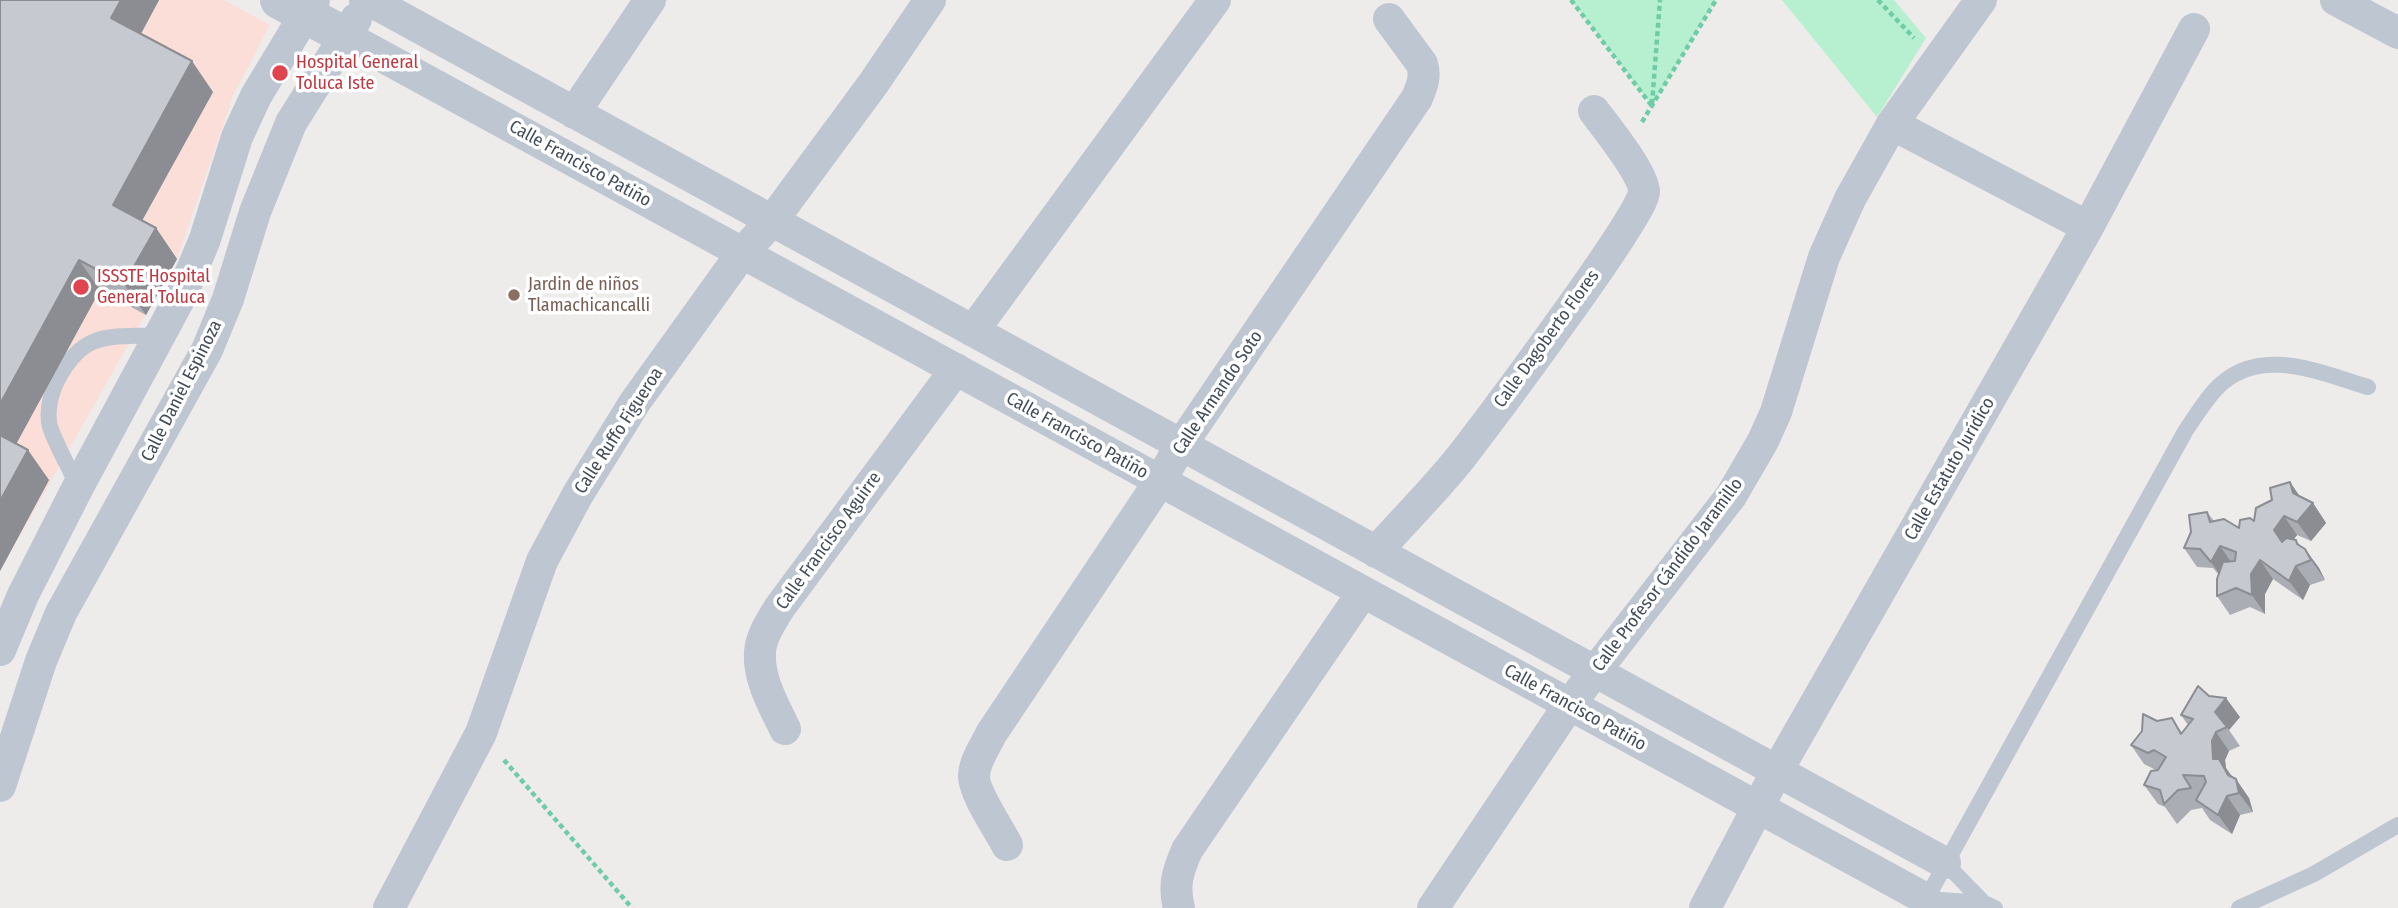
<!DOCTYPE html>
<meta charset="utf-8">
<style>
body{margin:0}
canvas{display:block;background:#eeebeb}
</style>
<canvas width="2398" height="908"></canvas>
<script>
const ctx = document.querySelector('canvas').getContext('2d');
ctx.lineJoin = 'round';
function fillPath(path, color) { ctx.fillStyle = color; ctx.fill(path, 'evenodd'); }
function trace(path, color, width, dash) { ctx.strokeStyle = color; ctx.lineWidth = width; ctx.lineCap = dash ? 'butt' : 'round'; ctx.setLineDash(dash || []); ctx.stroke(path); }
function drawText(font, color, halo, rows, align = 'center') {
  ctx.font = font + ' "Fira Sans Condensed",sans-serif'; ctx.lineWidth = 7; ctx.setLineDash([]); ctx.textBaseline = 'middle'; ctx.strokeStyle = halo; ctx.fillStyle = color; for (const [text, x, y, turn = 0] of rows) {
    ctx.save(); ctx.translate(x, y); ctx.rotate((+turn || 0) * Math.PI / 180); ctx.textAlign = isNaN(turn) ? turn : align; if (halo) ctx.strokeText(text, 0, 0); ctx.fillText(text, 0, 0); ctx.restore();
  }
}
const medical = new Path2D(`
 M0,0H224L270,25L233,96L177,259L0,571Z`);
const green = new Path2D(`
 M1571,0H1716L1652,106Z
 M1782,0H1894L1926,38L1877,117Z`);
const path = new Path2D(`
 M1571,0L1652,106
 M1878,0L1914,38
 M1652,104L1660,0
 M1642,122L1716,0
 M504,760L632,908`);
const service = new Path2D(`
 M78,487C69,467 57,447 50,427C46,412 51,392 58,379C85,329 109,338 160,335
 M1945,863L1984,903L1995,908
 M1926,899L1984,903
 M1924,903L2186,430C2195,417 2204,402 2215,390C2257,344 2318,372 2368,387
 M2239,908L2314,874L2398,825`);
const minor = new Path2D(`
 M369,0L1945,863
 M2336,0L2398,33
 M345,36L1926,899
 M574,113L650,0
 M1892,124L2088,227
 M973,331L1215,0
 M1376,552C1404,520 1435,490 1461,457C1485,426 1645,213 1644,192C1644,174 1606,127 1594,111
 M0,650L23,595L78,487L182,294L205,239L237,137L256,96L314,0
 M785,729C774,706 758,679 760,652C761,636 772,620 780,607L956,369
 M0,786L41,661L61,613L207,350L228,299L255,212L291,123L356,19
 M1007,845C999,829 973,792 974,775C975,760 985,747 991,734L1160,481L1181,445L1417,98C1422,86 1426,77 1422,64L1389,19
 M389,908L481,733L542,561L578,494L635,402L742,253L772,221L873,84L930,0
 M1179,908C1173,885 1178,871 1187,850L1363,592
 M1433,908L1569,705L1731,496L1763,441L1776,412L1824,257L1850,199L1892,124L1981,0
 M1705,908L1777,771L2088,227L2194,29`);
const tertiary = new Path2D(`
 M279,0L345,36
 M368,0H369`);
const wall = new Path2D(`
 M0,0H159L141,34L213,92L142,221L156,228L177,259L146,315L100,290L16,444L49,480L0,571Z
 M2290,482L2300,497L2313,503L2326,523L2311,541L2297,535L2294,539L2301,546L2305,549L2319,568L2325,580L2310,585L2303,600L2273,579L2265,594V614L2250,607L2230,615L2217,596L2219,575L2213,568L2197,567L2184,548L2207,512L2214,521L2239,528L2254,521L2272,500Z
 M2209,696L2240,717L2229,730L2240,746L2229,751L2225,760L2226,768L2249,798L2253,812L2240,815L2232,834L2210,820L2202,808L2191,810L2177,824L2165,807L2158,804L2144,785L2156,770L2144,764L2131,745L2142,731L2157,721L2172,718L2182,733L2188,725L2181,715Z`);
const shadedWall = new Path2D(`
 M121,0H159L133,48L111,18Z
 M192,61L213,92L134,235L113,205Z
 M156,228L177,259L146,315L124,284Z
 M79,260L100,290L8,459L0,447V404Z
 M28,450L49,480L0,571V501Z
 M2290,482L2303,501L2313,503L2326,523L2311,541L2297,522L2293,493Z
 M2284,516L2297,535L2287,549L2274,530Z
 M2220,546L2233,565L2225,582L2211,562Z
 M2305,549L2319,568L2325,580L2311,560Z
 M2260,560L2273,579L2265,594V614L2252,595L2251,574Z
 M2296,566L2310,585L2303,600L2289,581Z
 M2226,698L2240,717L2229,730L2215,712Z
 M2216,732L2229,751L2225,760L2226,768L2233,779H2236L2249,798L2253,812L2213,759L2212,741Z
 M2227,796L2240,815L2232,834L2218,815Z`);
const building = new Path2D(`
 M0,0H121L111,18L192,61L113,205L156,228L124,284L79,260L0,404Z
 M0,435L28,450L0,501Z
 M2290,482L2293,493L2313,503L2297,522L2284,516L2274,530L2282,542L2286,538L2296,540L2297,544L2305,549L2311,560L2296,566L2289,581L2260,560L2251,574L2252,595L2236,588L2217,596V579L2223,562L2235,561L2236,552L2220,546L2211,562L2200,549L2184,548L2191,532L2189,515L2207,512L2210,522L2224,519L2239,528L2240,520L2250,518L2254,521L2256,508L2272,500L2270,488Z
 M2198,686L2209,696L2226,698L2215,712L2227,727L2216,732L2212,741L2213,759H2219L2228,775L2236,779L2239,793L2227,796L2218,815L2196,800L2206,782L2204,776L2183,775L2191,788L2178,790L2164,804L2160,790L2144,785L2151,771L2158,770L2166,757L2154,750L2148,753L2131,745L2142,731L2143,714L2157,721L2172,718L2181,734L2193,719L2181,715Z`);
const markers = [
 [280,73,9,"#e0444e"],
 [81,287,9,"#e0444e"],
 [514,295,7,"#8d6e63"]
];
const healthNames = [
 ["Hospital General",296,63],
 ["Toluca Iste",296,84],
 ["ISSSTE Hospital",97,277],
 ["General Toluca",97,298]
];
const streetNames = [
 ["Calle Francisco Patiño",580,164,29],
 ["Calle Dagoberto Flores",1547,339,-54],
 ["Calle Daniel Espinoza",182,391,-63],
 ["Calle Armando Soto",1218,393,-56],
 ["Calle Ruffo Figueroa",619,431,-57],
 ["Calle Francisco Patiño",1077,436,29],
 ["Calle Estatuto Jurídico",1950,469,-60],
 ["Calle Francisco Aguirre",829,541,-54],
 ["Calle Profesor Cándido Jaramillo",1668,575,-53],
 ["Calle Francisco Patiño",1575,708,29]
];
const educationNames = [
 ["Jardin de niños",528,285],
 ["Tlamachicancalli",528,306]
];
fillPath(medical, '#fbded8');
fillPath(green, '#b7efd1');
trace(path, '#6ecda6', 4.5, [5, 3.5]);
trace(service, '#bec6d1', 16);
trace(minor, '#bec6d1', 32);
trace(tertiary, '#bec6d1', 38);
fillPath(wall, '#abadb4');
fillPath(shadedWall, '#8b8d92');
fillPath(building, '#c7c9d1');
trace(building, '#8b8d92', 2);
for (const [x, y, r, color] of markers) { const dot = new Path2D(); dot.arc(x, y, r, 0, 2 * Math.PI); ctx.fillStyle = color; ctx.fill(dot); trace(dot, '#fff', 2.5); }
drawText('18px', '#be3a42', '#fff', healthNames, 'left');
drawText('18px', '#434d59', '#fff', streetNames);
drawText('18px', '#785e54', '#fff', educationNames, 'left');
</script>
